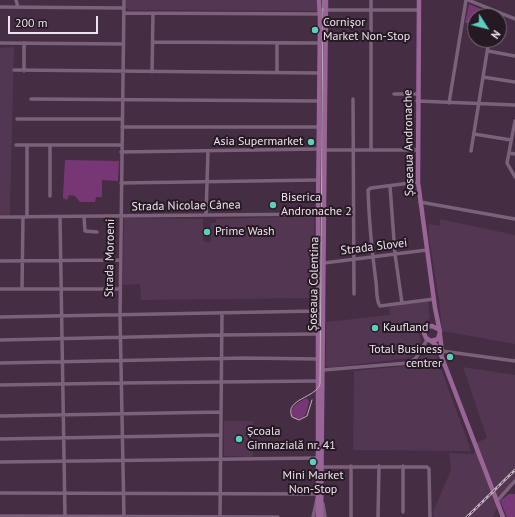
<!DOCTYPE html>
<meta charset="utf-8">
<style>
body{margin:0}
#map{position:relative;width:515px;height:517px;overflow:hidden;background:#452d43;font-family:"PT Sans",sans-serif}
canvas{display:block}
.north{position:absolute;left:467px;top:8px;width:40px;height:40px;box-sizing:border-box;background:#251a24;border:1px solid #766a75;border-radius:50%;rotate:126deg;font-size:11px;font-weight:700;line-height:16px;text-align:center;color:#f0e1ee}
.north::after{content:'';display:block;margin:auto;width:14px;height:18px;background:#5dceb9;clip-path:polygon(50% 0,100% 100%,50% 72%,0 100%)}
.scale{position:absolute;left:8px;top:16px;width:90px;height:18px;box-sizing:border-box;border:2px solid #f0e1ee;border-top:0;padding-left:5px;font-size:12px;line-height:14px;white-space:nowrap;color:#f0e1ee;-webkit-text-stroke:3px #251a24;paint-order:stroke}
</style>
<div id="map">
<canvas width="515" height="517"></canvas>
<div class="north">N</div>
<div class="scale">200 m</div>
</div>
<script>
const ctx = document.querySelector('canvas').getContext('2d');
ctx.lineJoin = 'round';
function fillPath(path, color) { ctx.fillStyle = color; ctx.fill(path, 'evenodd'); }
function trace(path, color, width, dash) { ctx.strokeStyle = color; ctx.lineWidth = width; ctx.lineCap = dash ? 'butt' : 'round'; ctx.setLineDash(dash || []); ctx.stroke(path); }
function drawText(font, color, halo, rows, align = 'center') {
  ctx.font = font + ' "PT Sans",sans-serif'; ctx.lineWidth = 4; ctx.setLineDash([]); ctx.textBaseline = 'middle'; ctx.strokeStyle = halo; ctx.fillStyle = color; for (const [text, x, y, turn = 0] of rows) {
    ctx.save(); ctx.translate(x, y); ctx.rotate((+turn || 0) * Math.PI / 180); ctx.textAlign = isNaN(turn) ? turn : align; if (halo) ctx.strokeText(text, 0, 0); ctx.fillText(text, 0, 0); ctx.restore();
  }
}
const built = new Path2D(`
 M126,0H317V11L129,10L126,8Z
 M14,47L10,215H0V48Z
 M312,216L314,217V298L141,300L140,284L123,285L124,218L203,219V240L205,242H211V223H216V219Z
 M440,219L515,235V344L442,331L439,300L429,238V224L440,226Z
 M428,301L430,318L423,324L420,329L419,335L421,341L410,358L334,367H328L326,366V322L390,315L389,307Z
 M430,345L433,347L471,451L353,450L354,371L415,365L428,346Z
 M463,367L515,375V480L497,497L500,501L493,517H434L433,512L451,470L449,453L474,454L476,443L487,438Z
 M224,421H253V457L224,456Z`);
const green = new Path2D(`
 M469,4L490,13V16H475V24L465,23Z
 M65,160L119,161L118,181L102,180V197H96L95,202H80L75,196L69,195L67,200L63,198V196Z
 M306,398L309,401C307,409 307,419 297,419L292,416C290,406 298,403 306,398Z
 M509,494H515V517H507L500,501Z`);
const minor = new Path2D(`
 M16,0L18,7
 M371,0V150
 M468,0L515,19
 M0,7L124,8
 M319,10H419
 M124,13L321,14
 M153,42L320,43
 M0,43L123,44
 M488,51L515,56
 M14,70L319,73
 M24,71V43
 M152,72L153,13
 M277,72V43
 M483,77L515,82
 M394,94H418
 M31,99L319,101
 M353,99L354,294
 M417,101L515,105
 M449,103L466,0
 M17,119H122
 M515,121L507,163L515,177
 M122,127H319
 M474,134L511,140
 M16,145H121
 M27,145V217
 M324,150H417
 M471,151L489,40
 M121,152L319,149
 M509,153L515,154
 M418,182L371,188L368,190C369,221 372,252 376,282C377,290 376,301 380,306L434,299
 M121,183L318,180
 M390,186L395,254L402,303
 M50,196V145
 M420,202L515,219
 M206,215L208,151
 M0,217L319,214
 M60,217L65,517
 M84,217L85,231L97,232
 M0,261L120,260
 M324,263L427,250
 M0,289H120
 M22,289L23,217
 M0,317L317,311
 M0,340L222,335L318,334
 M442,351L515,361
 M0,363L245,358L318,359
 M323,370L408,363L416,358L427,340
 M0,385L121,383L317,381
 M0,416L221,412
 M0,439L221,435
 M0,462L318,458
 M403,466V512
 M322,467H427L429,469L430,517
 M0,493L318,494L313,517
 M497,501L515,481
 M323,504L325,517
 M0,516L278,517
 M124,517L120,315L124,0
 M220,517L222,313
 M351,517V466
 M378,517L379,466`);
const major = new Path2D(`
 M419,0L418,182L435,308L440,332L438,339L431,341L426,338L424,333L427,327L432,326L438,329
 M440,335L442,353
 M431,341L435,344L439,350L503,517
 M318,517V214L320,20L319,0
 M321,517L326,0`);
const tram = new Path2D(`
 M312,400L307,416L299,420L292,417C284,399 316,398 320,384L323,0`);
const rail = new Path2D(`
 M467,517L515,470`);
const markers = [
 [315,30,4,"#5dceb9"],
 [311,142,4,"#5dceb9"],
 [273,205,4,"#5dceb9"],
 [207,232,4,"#5dceb9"],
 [375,328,4,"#5dceb9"],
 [450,357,4,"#5dceb9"],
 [239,439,4,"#5dceb9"],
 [313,462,4,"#5dceb9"]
];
const poiNames = [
 ["Cornișor",323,23],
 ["Market Non-Stop",323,37],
 ["Asia Supermarket",303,142,"right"],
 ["Biserica",281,198],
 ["Andronache 2",281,212],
 ["Prime Wash",215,232],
 ["Kaufland",383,328],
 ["Total Business",442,350,"right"],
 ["centrer",442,364,"right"],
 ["Școala",247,432],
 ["Gimnazială nr. 41",247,446],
 ["Mini Market",313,476,"center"],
 ["Non-Stop",313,490,"center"]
];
const streetNames = [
 ["Șoseaua Andronache",409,143,-91],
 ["Strada Nicolae Cânea",186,206,-1],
 ["Strada Slovei",374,247,-7],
 ["Strada Moroeni",110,258,-89],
 ["Șoseaua Colentina",314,284,-89]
];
fillPath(built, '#533651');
fillPath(green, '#773775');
trace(minor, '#7b6179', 3.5);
trace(major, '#996596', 4.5);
trace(tram, '#c1b0bf', 1);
trace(rail, '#c1b0bf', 2.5);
trace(rail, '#251a24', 1, [3]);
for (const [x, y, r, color] of markers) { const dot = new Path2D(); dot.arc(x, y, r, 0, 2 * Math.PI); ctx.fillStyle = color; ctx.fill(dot); trace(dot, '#251a24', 1.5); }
drawText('12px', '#f0e1ee', '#251a24', poiNames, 'left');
drawText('12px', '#f0e1ee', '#251a24', streetNames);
</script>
